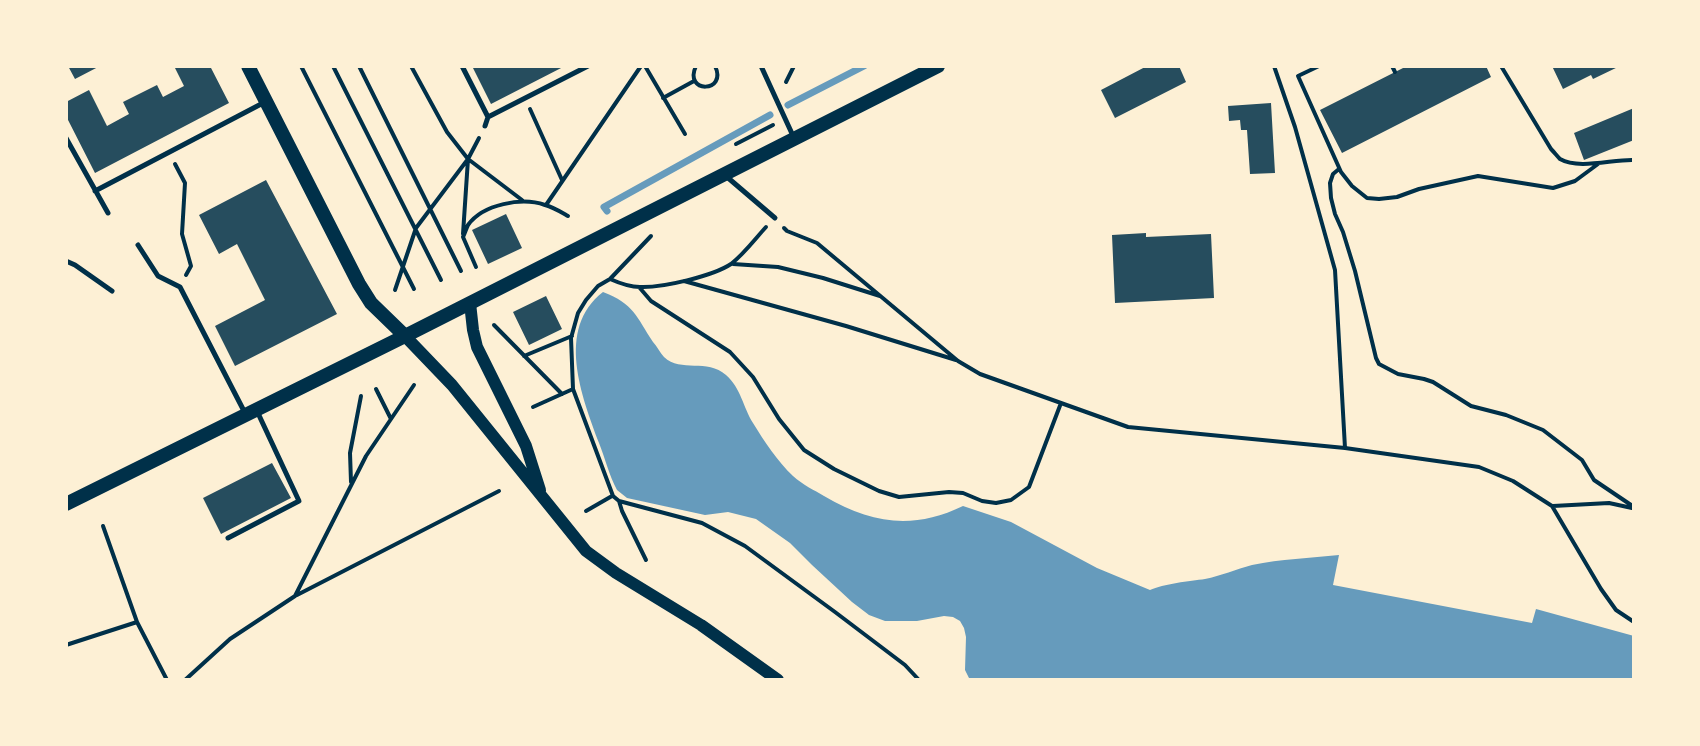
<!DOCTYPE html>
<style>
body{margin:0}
#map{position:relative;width:1700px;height:746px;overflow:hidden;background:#fdf0d5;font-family:Montserrat,sans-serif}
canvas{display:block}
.frame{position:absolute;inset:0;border:68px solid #fdf0d5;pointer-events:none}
</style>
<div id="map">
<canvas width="1700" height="746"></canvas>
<div class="frame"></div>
</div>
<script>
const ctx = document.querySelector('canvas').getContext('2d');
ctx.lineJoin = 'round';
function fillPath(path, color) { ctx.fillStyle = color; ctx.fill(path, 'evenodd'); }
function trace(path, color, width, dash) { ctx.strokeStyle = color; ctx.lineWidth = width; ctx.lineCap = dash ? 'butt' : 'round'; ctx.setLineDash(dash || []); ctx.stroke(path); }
const water = new Path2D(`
 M603,292C634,304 636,316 653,342C657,346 660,353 664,357C681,373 707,358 726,375C741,388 743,407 753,423C764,441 778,462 793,476C803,485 814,490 824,496C872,524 913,530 963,506L1011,522L1097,568L1150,590C1163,584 1190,581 1205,579C1221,576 1236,569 1252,565C1281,559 1310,558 1339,555L1333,585L1532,623L1536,609L1634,636V680H970L965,670L966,637L964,628L960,621L953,617L944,616L917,621H885L869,615L852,602L812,565L790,543L756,519L728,512L705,515L627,498L617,490C609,475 605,458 599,443C582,397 555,329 603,292Z`);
const stream = new Path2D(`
 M788,105L864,66
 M607,211L604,207L770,115`);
const building = new Path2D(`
 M68,66H100L75,79Z
 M174,66H210L229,103L95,173L66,116V102L89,90L107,126L129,114L123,102L157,85L163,97L184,86Z
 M472,66H565L491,104Z
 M1147,66H1179L1186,82L1115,118L1101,90Z
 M1407,66H1486L1491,77L1342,153L1320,110Z
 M1552,66H1620L1593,79L1591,75L1563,89Z
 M1271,103L1275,173L1250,174L1247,130H1241L1240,120L1229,121L1228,106Z
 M1634,108V140L1584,160L1574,133Z
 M266,180L337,314L235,366L215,326L265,300L237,244L219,254L199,215Z
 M506,214L522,248L488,264L472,230Z
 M1146,233V237L1211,234L1214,298L1115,303L1112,235Z
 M546,296L562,329L529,345L513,312Z
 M272,463L291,498L221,534L203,498Z`);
const path = new Path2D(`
 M301,66L414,289
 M333,66L441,280
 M359,66L461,271
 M411,66L447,132L468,159L522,200
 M645,66L685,134
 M696,66C683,94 728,93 715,66
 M1274,66L1295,127L1335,270L1345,448
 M1319,66L1298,76L1341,172L1352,186L1367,198L1379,199L1397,197L1419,189L1478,176L1553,188L1575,181L1598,164
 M1392,66L1395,72
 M1501,66L1551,149C1554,152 1557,156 1560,159C1579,170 1613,159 1634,160
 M786,82L794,66
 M663,98L694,81
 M530,109L562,180
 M736,144L773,125
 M175,164L185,183L182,234L191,266L186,275
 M1339,169L1333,174L1330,183L1331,198L1335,214L1343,232L1355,271L1376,358L1379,364L1398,374L1424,379L1433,382L1471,406L1506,415L1543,430L1582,460L1594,480L1634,507
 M546,205L641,66
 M784,228L787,231L817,243L958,361L980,374L1128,427L1345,448L1479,467L1513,481L1552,506L1601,589L1616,610L1634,622
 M463,234L468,159L479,138
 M651,236L610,279L598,286L586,300L578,313L571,338L573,389L613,496L619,501L702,523L745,546L835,612L905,665L919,680
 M733,264L778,267L823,278L880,296
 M476,267L463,237C465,233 466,229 468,225C483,204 522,197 545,205C553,207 561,212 568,216
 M610,279C619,283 629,287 640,287C662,288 713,276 731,264C744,254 755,239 766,227
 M684,281L846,326L956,360
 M639,287L651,301L730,352L753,377L779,419L804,450L834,469L879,491L899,497L949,492L963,493L982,501L996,503L1011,500L1029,487L1061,403
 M395,290L416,228L468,159
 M494,325L562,394
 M524,356L572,336
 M376,389L391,419
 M533,407L573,389
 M351,482L350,453L361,396
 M619,501L622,511L646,560
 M1553,506L1609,503L1632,508
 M586,511L612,496
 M103,526L137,622L167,680
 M297,595L499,491
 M66,645L137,622
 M185,680L230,639L295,596L366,456L414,385`);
const service = new Path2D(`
 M462,66L488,117
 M761,66L794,138
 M485,126L488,117L588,66
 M66,138L108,213
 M727,177L775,218
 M95,191L265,102
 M138,245L158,276L180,287L245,413
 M66,261L75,265L112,291
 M228,538L299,501L257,411`);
const tertiary = new Path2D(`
 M470,303L473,330L477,347L526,446L540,490
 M405,336L452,385L586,551L616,573L701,625L778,680`);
const secondary = new Path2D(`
 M248,66L359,284L371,303L405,336
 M66,504L405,336L938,66`);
fillPath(water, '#669bbc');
trace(stream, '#669bbc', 7);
fillPath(building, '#264d5e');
trace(path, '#003049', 4);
trace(service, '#003049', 5);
trace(tertiary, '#003049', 12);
trace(secondary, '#003049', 14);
</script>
